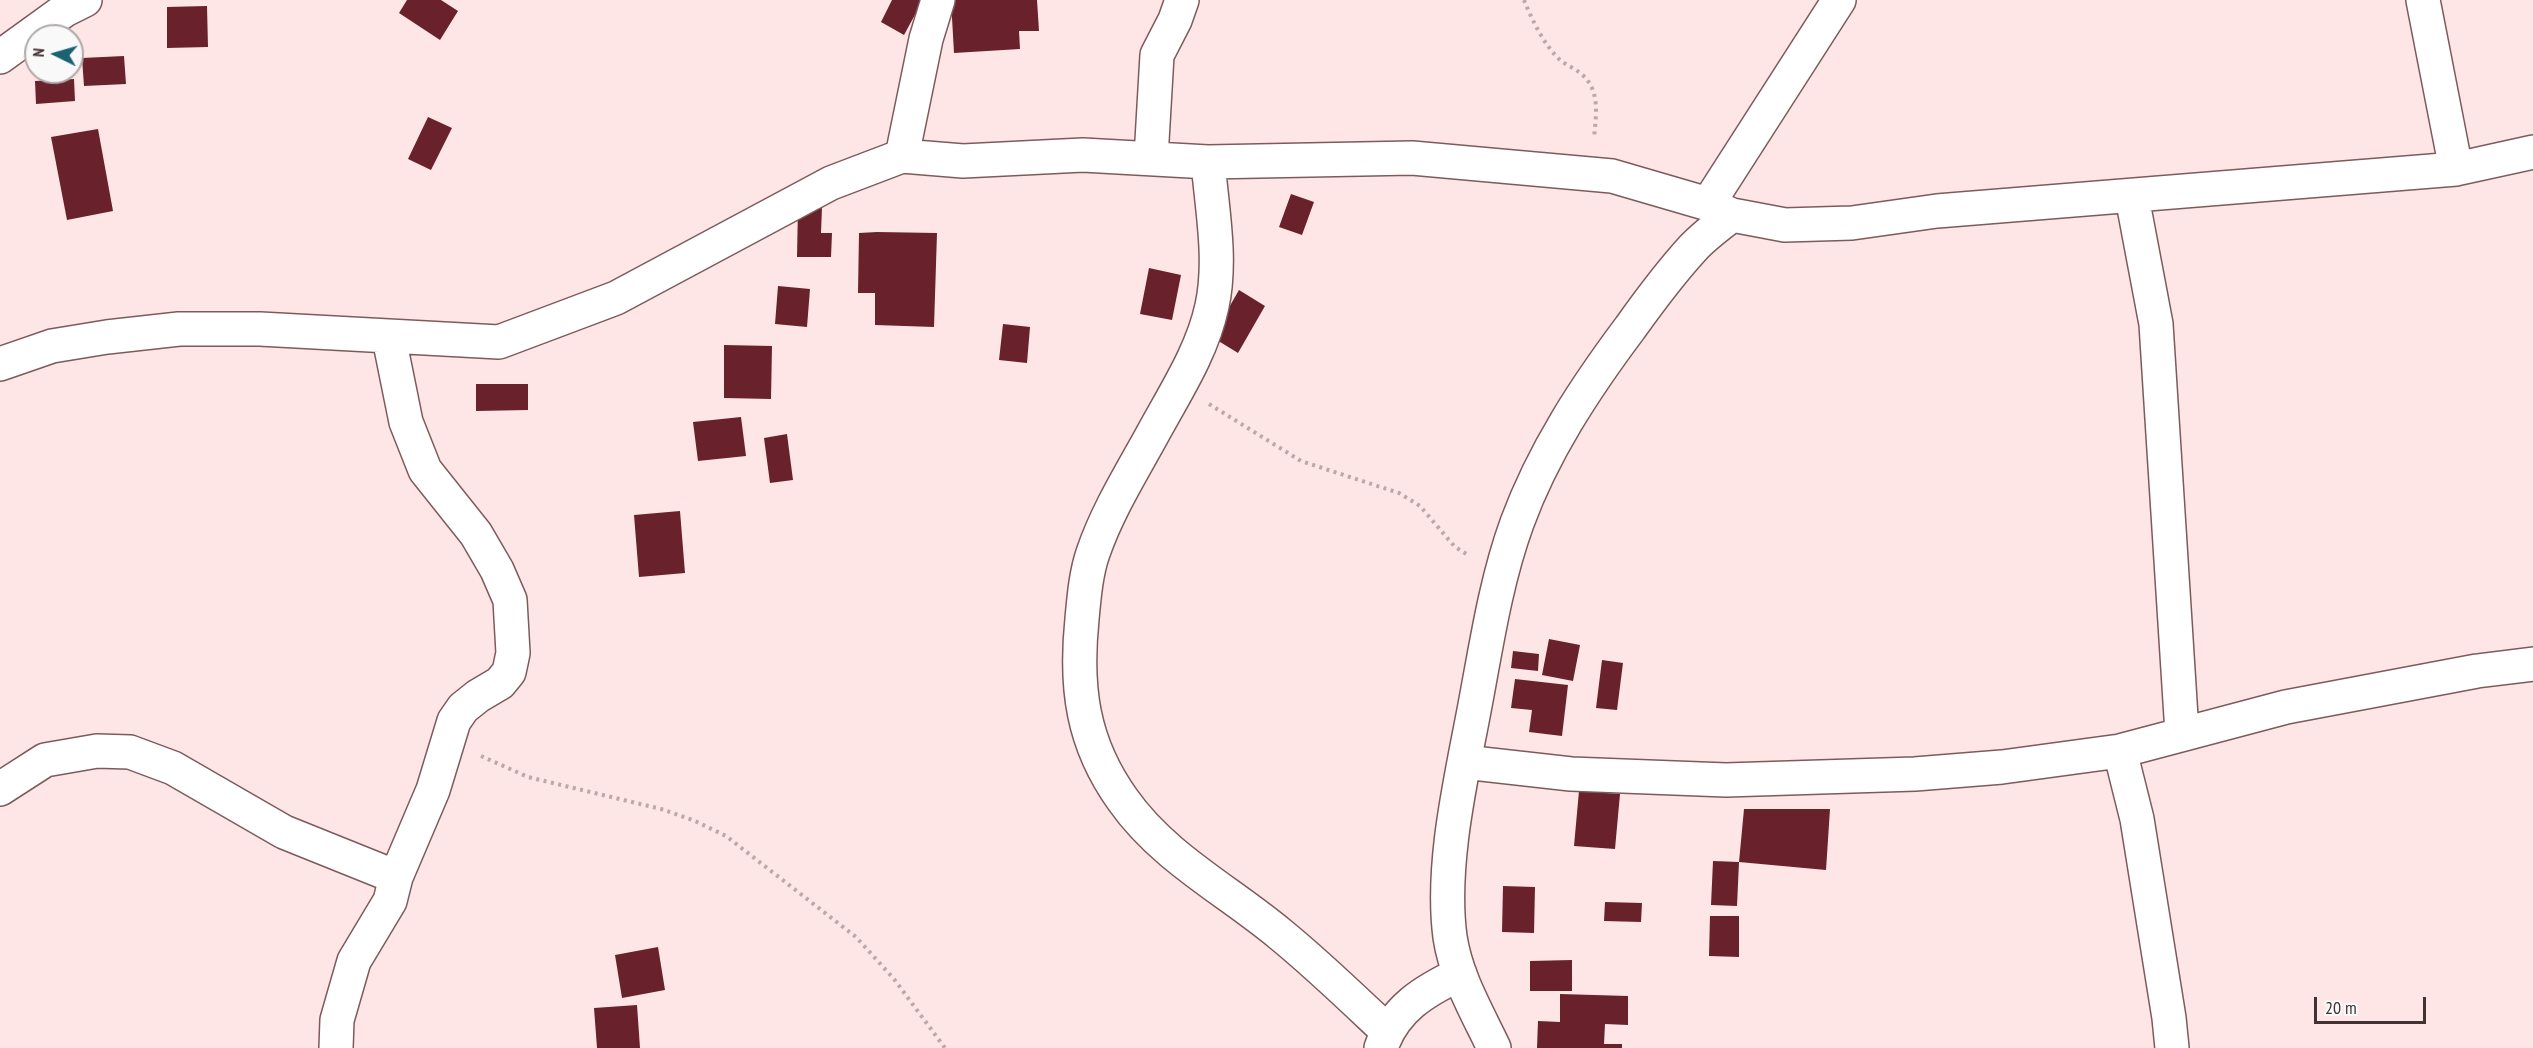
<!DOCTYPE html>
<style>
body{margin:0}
#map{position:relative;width:2533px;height:1048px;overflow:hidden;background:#fee5e6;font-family:"PT Sans Narrow",sans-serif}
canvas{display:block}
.north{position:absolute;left:24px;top:24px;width:60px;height:60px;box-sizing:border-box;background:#f9f9f9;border:2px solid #b0a9aa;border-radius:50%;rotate:275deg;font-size:16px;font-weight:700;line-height:24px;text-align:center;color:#423233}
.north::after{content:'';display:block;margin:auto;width:21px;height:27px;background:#1b6272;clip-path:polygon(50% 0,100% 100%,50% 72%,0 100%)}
.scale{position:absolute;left:2314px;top:997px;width:112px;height:27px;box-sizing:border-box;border:3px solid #423233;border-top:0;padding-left:8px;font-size:18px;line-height:21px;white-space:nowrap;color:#423233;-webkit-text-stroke:4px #f9f9f9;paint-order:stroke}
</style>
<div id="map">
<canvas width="2533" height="1048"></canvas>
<div class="north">N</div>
<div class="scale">20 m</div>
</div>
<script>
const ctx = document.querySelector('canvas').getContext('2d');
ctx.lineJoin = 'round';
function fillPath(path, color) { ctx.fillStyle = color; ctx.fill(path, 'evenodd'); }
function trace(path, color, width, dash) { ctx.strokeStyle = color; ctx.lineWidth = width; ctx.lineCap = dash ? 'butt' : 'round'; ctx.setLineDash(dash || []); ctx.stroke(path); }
const building = new Path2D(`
 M407,0H441L458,11L440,40L399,13Z
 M892,0H923L904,35L881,22Z
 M951,0H1037L1039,31H1019L1020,49L954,53Z
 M207,6L208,47L167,48V7Z
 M124,56L126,84L84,86L82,58Z
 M74,79L75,101L36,104L35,81Z
 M428,117L452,128L431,170L408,159Z
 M98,129L113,211L67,220L51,137Z
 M1291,194L1314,202L1302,235L1279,227Z
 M798,207H822L821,233H832L831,257H797Z
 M877,232L937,233L934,327L875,325V293H858L859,233Z
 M1149,268L1181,275L1172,320L1140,314Z
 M778,286L810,289L807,327L775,324Z
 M1239,290L1265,306L1238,353L1212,337Z
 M1003,324L1030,327L1027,363L999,360Z
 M724,345L772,346L771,399L724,398Z
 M476,384H528V410L476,411Z
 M741,417L746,456L698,461L693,422Z
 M787,434L793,480L770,483L764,438Z
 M680,511L685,573L639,577L634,515Z
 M1549,639L1580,645L1573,681L1542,675Z
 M1513,651L1539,654L1538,671L1511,668Z
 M1602,660L1623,663L1617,710L1596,708Z
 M1515,679L1568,685L1562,736L1529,732L1532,710L1511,708Z
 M1579,791L1620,794L1615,849L1574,846Z
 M1744,809H1830L1826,870L1739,862Z
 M1713,861L1739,862L1737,906L1711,905Z
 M1503,886L1535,887L1534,933L1502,932Z
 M1605,902L1642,903L1641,922L1604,921Z
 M1710,916H1739V957L1709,956Z
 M658,947L665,990L622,998L615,955Z
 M1572,960V991H1530V961Z
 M1560,994L1628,996V1025L1605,1024L1604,1044H1622V1048H1537L1538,1021L1560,1022Z
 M637,1005L640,1048H597L594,1008Z`);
const path = new Path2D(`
 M1524,0C1532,20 1544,45 1560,60C1566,65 1574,68 1580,73C1601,89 1596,115 1594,138
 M1209,404L1301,461L1399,493L1420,506L1455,547L1470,556
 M481,756L528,777L661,809L695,821L726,836L856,937L894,979L945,1048`);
const street = new Path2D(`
 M2423,0L2456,169
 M0,57L65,10L85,0
 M902,156L926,39L938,0
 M1151,158L1157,55L1175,20L1182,0
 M1208,162C1212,209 1222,260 1212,306C1202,353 1173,396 1151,437C1130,475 1107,512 1093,553C1086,573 1084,597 1082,619C1075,687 1082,743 1123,800C1163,857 1227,890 1280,934C1317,964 1352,998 1387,1031
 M2132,197L2156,324L2182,733
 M1708,204L1839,0
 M0,364L52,346L107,337L179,329H260L499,342L616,298L831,183L902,156L963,161L1083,155L1208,162L1412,158L1612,176L1708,204L1732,215L1785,225L1852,223L1937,211L2456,169L2533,152
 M2120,751L2137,819L2169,1018L2172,1048
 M1464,762L1571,774L1726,780L1915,774L2002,767L2120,751L2286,707L2477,671L2533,664
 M0,789L45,760L97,751L130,752L173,768L284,832L396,877
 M336,1048L337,1020L354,961L390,901L396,877L433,790L454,721L463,708L478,696L500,683L509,672L513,653L510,600L497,570L476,534L425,470L406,422L389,338
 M1381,1048C1394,1009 1424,991 1460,974
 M1494,1048C1477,1012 1456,977 1450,937C1441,869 1459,788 1472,721C1485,655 1494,586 1517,523C1543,452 1585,388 1630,328C1650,300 1670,273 1693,248C1704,236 1719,225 1732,215`);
fillPath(building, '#69212c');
trace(street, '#7d5b5d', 36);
trace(path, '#bda7a8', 4, [3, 4.5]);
trace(street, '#fff', 33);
</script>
